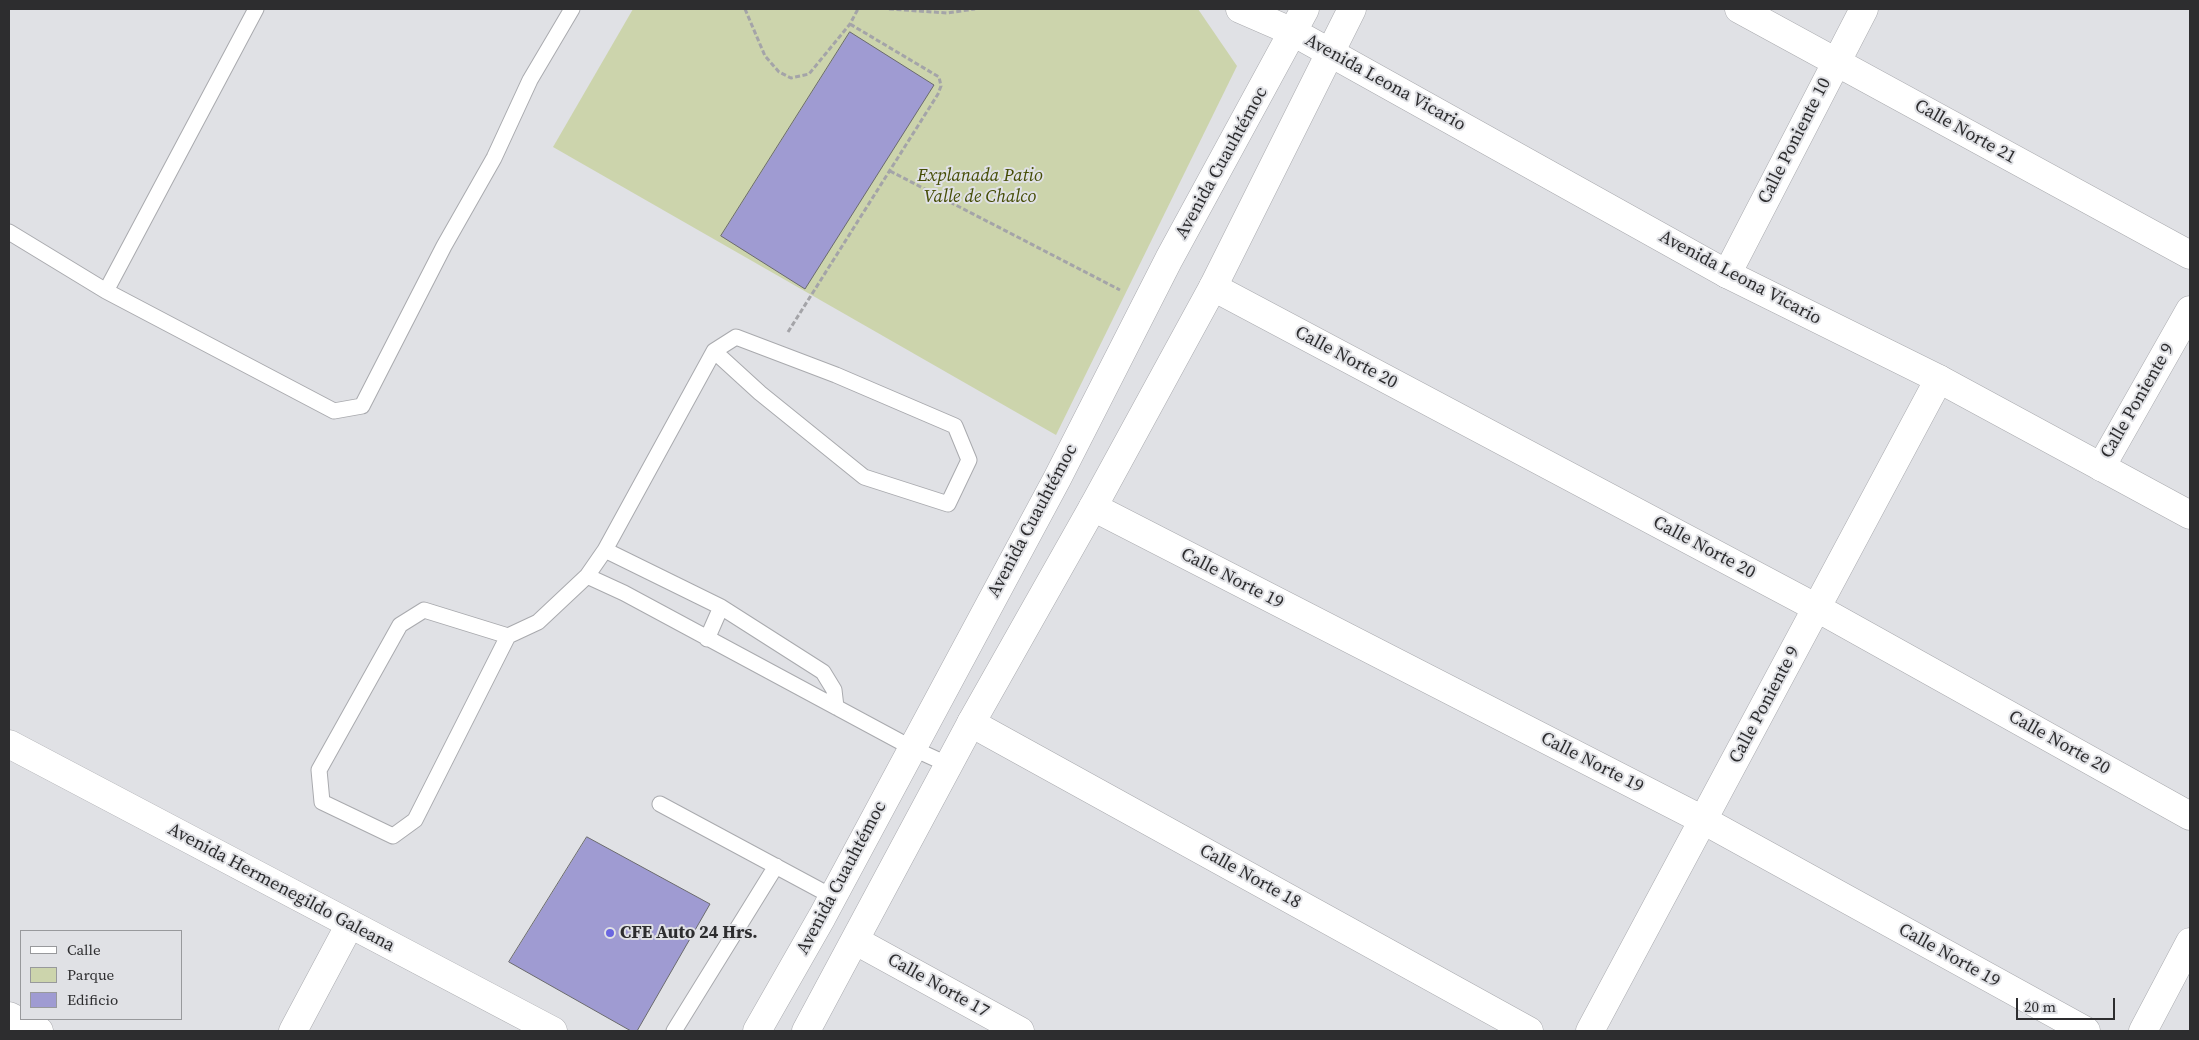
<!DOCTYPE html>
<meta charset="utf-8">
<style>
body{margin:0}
#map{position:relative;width:2199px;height:1040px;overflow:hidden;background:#e0e1e5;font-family:"Source Serif 4",serif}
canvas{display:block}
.frame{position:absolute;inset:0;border:10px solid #2d2d2f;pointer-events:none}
.legend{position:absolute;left:20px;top:930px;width:162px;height:90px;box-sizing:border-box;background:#e0e1e5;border:1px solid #98999c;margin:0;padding:6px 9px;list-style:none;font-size:15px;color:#2d2d2f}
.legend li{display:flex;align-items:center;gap:10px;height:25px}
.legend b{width:25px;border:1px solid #98999c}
.scale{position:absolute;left:2016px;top:998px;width:99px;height:22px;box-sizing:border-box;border:2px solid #2d2d2f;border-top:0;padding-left:6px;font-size:15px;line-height:18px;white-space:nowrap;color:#2d2d2f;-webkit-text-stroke:4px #e0e1e5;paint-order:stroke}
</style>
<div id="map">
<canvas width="2199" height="1040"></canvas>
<div class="frame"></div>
<ul class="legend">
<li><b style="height:6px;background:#fff"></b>Calle</li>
<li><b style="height:14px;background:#ccd4ac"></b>Parque</li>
<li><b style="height:14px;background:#9f9bd2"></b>Edificio</li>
</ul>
<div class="scale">20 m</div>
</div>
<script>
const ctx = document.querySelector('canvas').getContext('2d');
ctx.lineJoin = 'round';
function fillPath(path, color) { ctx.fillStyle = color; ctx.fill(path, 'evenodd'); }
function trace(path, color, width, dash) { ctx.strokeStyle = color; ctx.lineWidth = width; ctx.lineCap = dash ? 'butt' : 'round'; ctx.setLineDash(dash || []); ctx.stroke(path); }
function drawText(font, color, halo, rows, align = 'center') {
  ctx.font = font + ' "Source Serif 4",serif'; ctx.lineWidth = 4; ctx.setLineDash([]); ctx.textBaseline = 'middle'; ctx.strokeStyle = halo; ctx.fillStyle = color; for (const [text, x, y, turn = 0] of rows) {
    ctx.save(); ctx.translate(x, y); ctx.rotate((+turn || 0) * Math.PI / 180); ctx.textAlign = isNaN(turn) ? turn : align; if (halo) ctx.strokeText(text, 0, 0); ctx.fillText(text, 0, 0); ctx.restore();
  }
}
const green = new Path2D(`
 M633,9H1198L1237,66L1056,435L553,147Z`);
const building = new Path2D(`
 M850,32L934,85L805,289L721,236Z
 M587,837L710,904L637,1031H631L509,962Z`);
const path = new Path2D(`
 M745,9L765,56L779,72L791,78L809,74L850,24L858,9
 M889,9L947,13L975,9
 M890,171L1120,290
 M788,332L938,94L941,86L939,77L850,24`);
const lane = new Path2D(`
 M9,232L106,291L334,411L362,406L444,246L494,158L530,80L572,9
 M106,291L256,9
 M605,550L714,351L736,337L836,375L955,426L969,460L948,504L864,477L760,393L714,351
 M587,576L605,550L721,607L823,672L834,690L836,707
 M508,636L415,820L393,836L322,802L319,770L400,625L424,610L508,636L538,622L587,576L624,593L912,748L949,765
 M707,639L721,607
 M660,804L833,897
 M674,1031L776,866`);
const street = new Path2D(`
 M1739,9L2190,255
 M1727,274L1864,9
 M1213,287L1817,608L2190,816
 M2101,467L2190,310
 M1093,507L1703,820L2086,1031
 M971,723L1529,1031
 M856,941L1020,1031
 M9,1016L39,1031
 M293,1031L350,924
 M1590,1031L1939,379
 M2143,1031L2190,942`);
const secondary = new Path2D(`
 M1240,9L1293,32L1727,274L1939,379L2190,515
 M9,744L553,1031
 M757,1031L822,917L1057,479L1169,259L1305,9
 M806,1031L971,723L1093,507L1213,287L1352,9`);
const markers = [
 [610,933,5,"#6a66e0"]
];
const streetNames = [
 ["Avenida Leona Vicario",1385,83,29],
 ["Calle Norte 21",1965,132,29],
 ["Calle Poniente 10",1795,141,-63],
 ["Avenida Cuauhtémoc",1222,163,-61],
 ["Avenida Leona Vicario",1740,278,28],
 ["Calle Norte 20",1346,358,28],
 ["Calle Poniente 9",2138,401,-60],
 ["Avenida Cuauhtémoc",1033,521,-62],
 ["Calle Norte 20",1704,548,28],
 ["Calle Norte 19",1232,579,27],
 ["Calle Poniente 9",1765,705,-62],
 ["Calle Norte 20",2059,743,29],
 ["Calle Norte 19",1592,763,27],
 ["Calle Norte 18",1250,877,29],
 ["Avenida Cuauhtémoc",842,878,-62],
 ["Avenida Hermenegildo Galeana",281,888,28],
 ["Calle Norte 19",1949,956,29],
 ["Calle Norte 17",938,986,29]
];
const parkNames = [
 ["Explanada Patio",980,176],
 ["Valle de Chalco",980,197]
];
const poiNames = [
 ["CFE Auto 24 Hrs.",620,933]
];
fillPath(green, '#ccd4ac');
fillPath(building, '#9f9bd2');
trace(building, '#6a6a6d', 1);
trace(lane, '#a9aaae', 17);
trace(street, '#a9aaae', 29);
trace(secondary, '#a9aaae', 29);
trace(path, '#a4a4a8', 3, [5, 2.5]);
trace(lane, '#fff', 15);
trace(street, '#fff', 28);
trace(secondary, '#fff', 28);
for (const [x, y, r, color] of markers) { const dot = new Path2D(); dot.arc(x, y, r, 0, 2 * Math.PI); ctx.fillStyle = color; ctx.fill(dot); trace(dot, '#e0e1e5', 2); }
drawText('18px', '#2d2d2f', '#e0e1e5', streetNames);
drawText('italic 18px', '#454d06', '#e0e1e5', parkNames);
drawText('bold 18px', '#2d2d2f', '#e0e1e5', poiNames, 'left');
</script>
